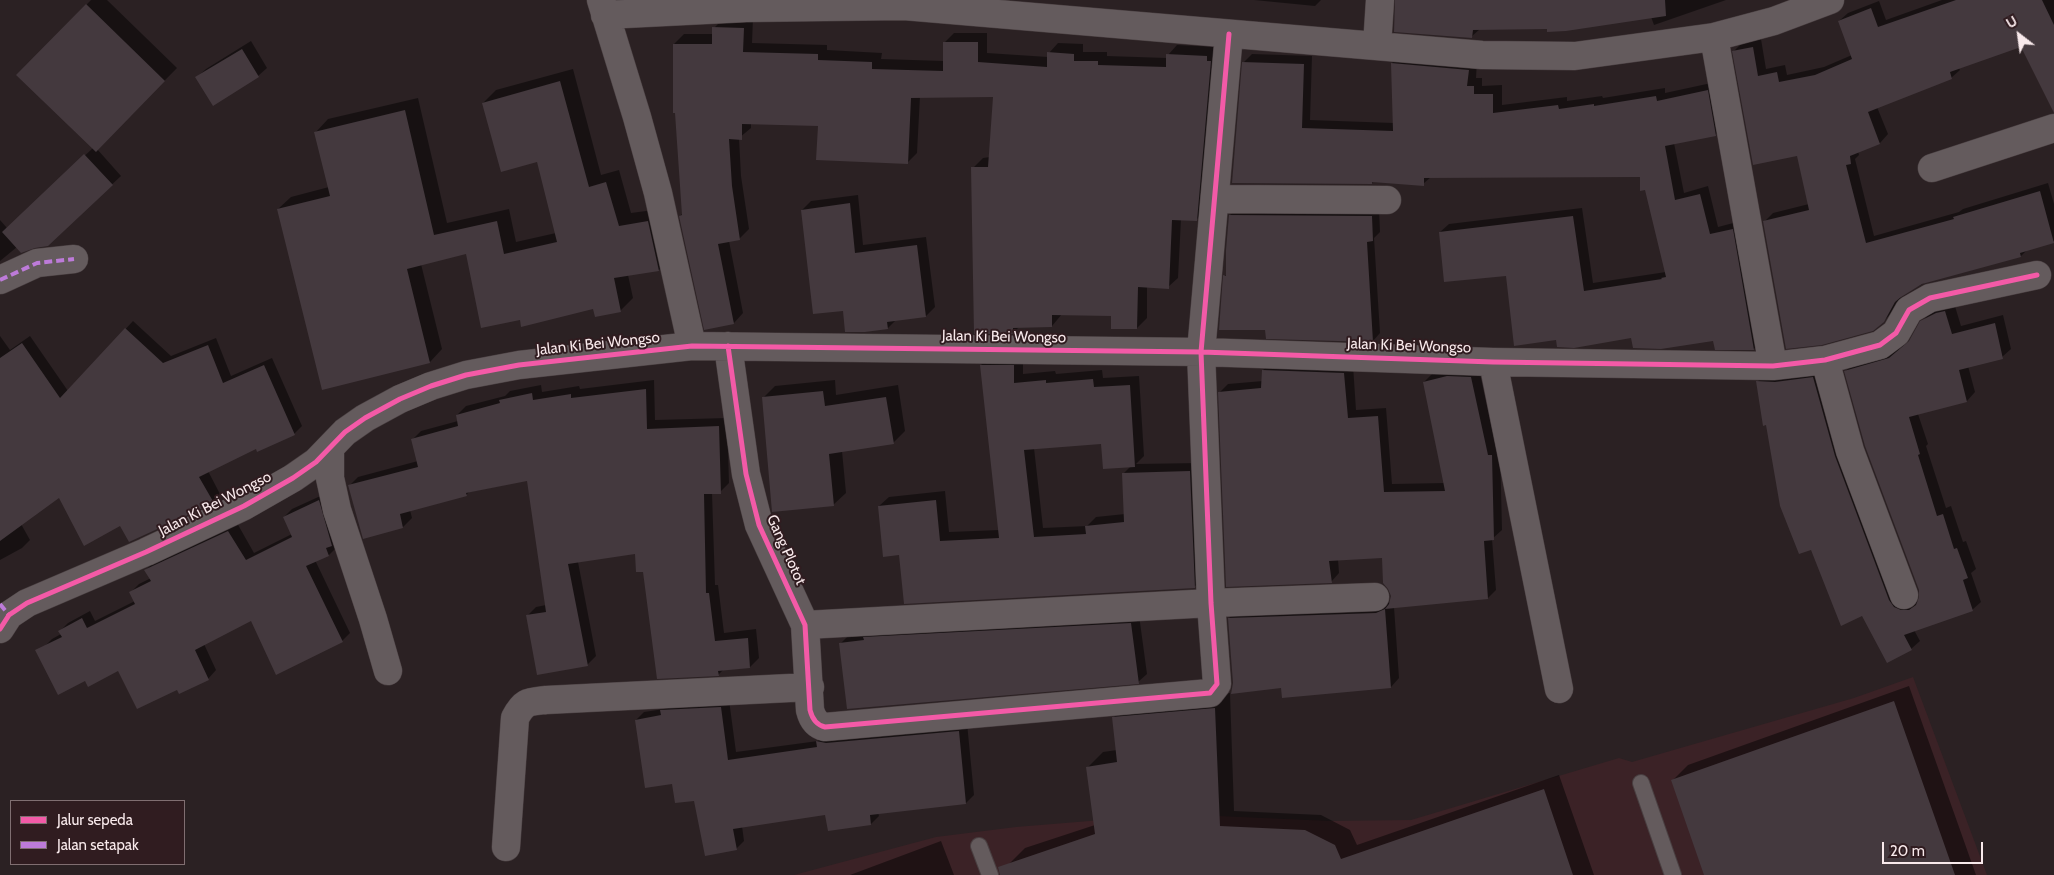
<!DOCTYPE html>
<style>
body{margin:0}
#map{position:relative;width:2054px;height:875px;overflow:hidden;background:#2b2123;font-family:Cabin,sans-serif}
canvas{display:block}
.legend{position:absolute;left:10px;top:800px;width:175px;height:65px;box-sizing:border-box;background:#301c20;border:1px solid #806e71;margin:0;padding:6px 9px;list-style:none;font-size:15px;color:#f8e9eb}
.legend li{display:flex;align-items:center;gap:10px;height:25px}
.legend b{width:25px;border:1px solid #806e71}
.north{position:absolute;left:1994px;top:10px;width:50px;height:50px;-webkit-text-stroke:4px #301c20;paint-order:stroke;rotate:330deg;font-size:14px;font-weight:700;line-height:20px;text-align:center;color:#f8e9eb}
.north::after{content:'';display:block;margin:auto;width:18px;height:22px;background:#f8e9eb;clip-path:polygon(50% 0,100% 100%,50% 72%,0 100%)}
.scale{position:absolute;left:1882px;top:842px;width:101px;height:22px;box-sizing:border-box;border:2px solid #f8e9eb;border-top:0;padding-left:6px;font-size:15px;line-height:18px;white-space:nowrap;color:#f8e9eb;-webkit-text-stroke:4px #301c20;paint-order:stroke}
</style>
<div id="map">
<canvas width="2054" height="875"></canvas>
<ul class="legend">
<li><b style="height:6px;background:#f35aa7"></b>Jalur sepeda</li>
<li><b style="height:6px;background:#bd7bd9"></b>Jalan setapak</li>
</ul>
<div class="north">U</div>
<div class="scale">20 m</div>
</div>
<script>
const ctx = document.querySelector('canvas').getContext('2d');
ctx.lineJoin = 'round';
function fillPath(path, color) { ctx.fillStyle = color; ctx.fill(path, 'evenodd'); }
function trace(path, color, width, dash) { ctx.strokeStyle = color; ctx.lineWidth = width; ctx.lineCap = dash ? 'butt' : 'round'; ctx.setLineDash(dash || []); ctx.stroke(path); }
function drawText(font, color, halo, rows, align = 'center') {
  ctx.font = font + ' Cabin,sans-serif'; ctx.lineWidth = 4; ctx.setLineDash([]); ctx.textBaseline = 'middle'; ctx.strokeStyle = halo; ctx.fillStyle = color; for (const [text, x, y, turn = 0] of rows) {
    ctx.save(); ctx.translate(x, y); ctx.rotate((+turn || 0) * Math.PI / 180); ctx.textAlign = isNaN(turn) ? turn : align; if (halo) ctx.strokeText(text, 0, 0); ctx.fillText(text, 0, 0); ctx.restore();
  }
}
const built = new Path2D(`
 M1913,677L1987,875H794L936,837L1016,827L1175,814L1330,821L1411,820L1619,758L1632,762L1854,698Z`);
const shadow = new Path2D(`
 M91,0H107L177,68L97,149L121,176L47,245L17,247L0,261V220L7,228L93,148L18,75Z
 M1254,0H1321L1315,6Z
 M1397,0H1726L1654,25L1650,14L1548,27L1480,29L1471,37Z
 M1942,0H2054V112L2022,45L1959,68L1960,70L1951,78L1877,107L1888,134L1880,143L1858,151L1859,155L1855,159L1874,236L1959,212L1963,209L2048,183L2054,204V241L2027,250L2021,256L1926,282L1902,295L1892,312L1883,322L1764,222L1773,213L1809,204L1798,155L1734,51L1742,43L1761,39L1766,69L1785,65L1787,75L1824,67L1852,55L1839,21L1848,13L1879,1L1886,20Z
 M724,18H753L752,43L827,45V50L882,53L881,59L944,61V43L954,33H987V53L1048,57L1049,53L1058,43L1083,44V52H1107V56L1167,58L1168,55L1177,45L1217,47L1206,210L1196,220L1181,219L1178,278L1168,287L1147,286V318L1137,328L1112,314H1062L1052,326L1019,327L1013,333L973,168L983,158L990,157L995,96H920L917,153L907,163L819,125L751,123V128L739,138L741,176L749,229L739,239L729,241L743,313L734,323L680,216L683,213L674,44L684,34H714V28Z
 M251,41L267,68L258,76L197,77L206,69Z
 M1252,54L1312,56L1310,120L1394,123L1392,63L1401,55L1477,61L1476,78H1482V86L1502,85V105L1567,97V101L1602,96L1603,98L1665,88V93L1716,82L1724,126L1715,135L1674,143L1684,193L1708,186L1718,227L1741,221L1762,340L1754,349L1714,340L1632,337L1557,338L1507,274L1440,232L1449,224L1582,208L1593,283L1666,272L1646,189L1641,175L1431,177L1423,184L1373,181L1372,183L1233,182L1243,63Z
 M573,69L601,175L619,170L631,213L661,209L671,257L659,270L628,275L633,298L620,311L594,308L521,318L467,253L421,264L442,349L430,362L278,209L291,197L329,187L316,132L328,119L418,98L447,223L509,209L516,242L556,233L537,160L483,103L496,90Z
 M858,195L863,245L926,237L935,307L926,316L896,320L888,328L844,310L802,210L811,201Z
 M1238,208H1379L1380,232L1374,238L1380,333L1373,341L1267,329L1225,276L1228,273L1230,215Z
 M1954,303L1961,326L2003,315L2011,349L2002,357L1968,366L1975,392L1967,401L1918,414L1928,444L1926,446L1946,508L1951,506L1963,542L1966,541L1976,569L1971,573L1981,602L1972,610L1914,630L1920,641L1911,649L1863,615L1812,548L1767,424L1757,382L1766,373L1822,369L1910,602L1919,601L1920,589L1846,371L1854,363L1899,349L1912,339L1921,322L1931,313L1945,305Z
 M133,321L171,356L216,338L231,376L272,358L302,426L294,434L256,448L208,471L220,494L213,502L121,525L59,496L21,524L30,540L22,548L0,560V336L10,350L30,336L68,391Z
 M990,356H1023V374L1055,371L1056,374L1102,370L1103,378L1139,376L1144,456L1136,464L1199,463L1204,578L1194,587L900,554L879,506L889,497L945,491L949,532L999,530L981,365ZM1103,443L1131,466L1123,474L1125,514L1096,517L1087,526L1043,528L1034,448Z
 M1272,362L1353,365L1356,410L1386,408L1392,484L1445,483L1424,382L1432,374L1479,369L1496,448L1500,447L1502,530L1492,539L1496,590L1488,598L1394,607L1399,678L1391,687L1282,686L1234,683L1229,618L1238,610L1385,604L1391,602L1392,596L1383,557L1338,559L1339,573L1331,582L1220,392L1228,384L1263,381V370Z
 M654,380L655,420L727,418L729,483L720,492L712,493L715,585H718L724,633L756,629L759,658L750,667L724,669L718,675L644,570L636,552L578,562L596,656L587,665L527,616L536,607L546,605L528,480L469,492L466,495L410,510L412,518L403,527L349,486L358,477L418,461L412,440L421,431L458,421L457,415L466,406L505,396L510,391L541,385L542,392L579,386L580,389Z
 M835,380L836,395L898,385L905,431L893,443L842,451L846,493L833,505L763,398L775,386Z
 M327,493L337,547L329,555L315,560L350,633L342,641L251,620L204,644L216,670L208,679L177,688L119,669L85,679L44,647L52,639L61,634L60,631L68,623L90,611L95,621L135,601L131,592L139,584L151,578L146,570L154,562L237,523L254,553L292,534L284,517L292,509Z
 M1139,615L1147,674L1138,682L840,644L849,635Z
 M1909,686L1976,875H1706L1672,781L1688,765Z
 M1230,693L1234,811L1321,815L1350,830L1357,845L1559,775L1594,875H1013L1009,864L1025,848L1095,825L1088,767L1103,752L1117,750L1113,718L1129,703Z
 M729,700L736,752L818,741L825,733L967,723L974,795L966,803L878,813L879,816L871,824L827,813L742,826L744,841L736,849L695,799L673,782L636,720L644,712L664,709L670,702Z
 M941,841L954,875H850Z`);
const building = new Path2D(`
 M1395,0H1665L1666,16L1566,31L1547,32V29L1473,30L1472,38L1394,32Z
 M1956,0H2042L2054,25V113L2021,47L1950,72L1952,79L1868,112L1880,144L1850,156L1851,164L1846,165L1866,243L1954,219L1953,217L2040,191L2054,243L2020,253L2021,257L1922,284L1901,297L1895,302L1884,322L1873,331L1822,345L1786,349L1763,221L1809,210L1797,156L1753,165L1732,51L1753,47L1758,76L1777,72L1779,82L1815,75L1852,59L1838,21L1871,8L1878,27Z
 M86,4L165,81L96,152L16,75Z
 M712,27L744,28L743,52L818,54V60L872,62V69L943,71V42H978V62L1047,67V52L1074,54V61H1098V65L1166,67V54L1207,56V61H1211L1197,221L1172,220L1169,289L1138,287L1137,329H1111V316L1052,315V327L1013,328V334H974L971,167H988L993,97L911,98L908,164L816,160L818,126L742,124V140L729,139L732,186L740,240L718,244L734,324L704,330L679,216L682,215L675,113H673V44H712Z
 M242,49L259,77L213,106L195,77Z
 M1242,62L1304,64L1302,128L1393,131L1391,63L1469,70L1467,86H1474V94H1493V113L1558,105L1559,109L1594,104V106L1656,96L1657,101L1708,90L1716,136L1665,146L1675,200L1700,194L1710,234L1733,229L1754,350H1715L1713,341L1661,349L1633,348L1631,338L1574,348L1557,347L1556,340L1514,346L1506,276L1444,282L1439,232L1573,216L1584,291L1662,279L1661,278L1666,277L1645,190L1640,191V177L1424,178V186L1372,182V184L1232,183Z
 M560,81L589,187L606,182L619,226L648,221L659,271L614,278L621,312L595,317L593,309L521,327L520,320L481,328L466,254L407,269L430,363L322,390L277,209L330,196L314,132L405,110L434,235L497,221L504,254L557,242L537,162L501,172L482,103Z
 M84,154L113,185L48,246L35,248L21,253L2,232Z
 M850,203L855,253L917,245L926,317L887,322L888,329L865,332H845L843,311L813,314L801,210Z
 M1229,215L1372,216L1373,241L1367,242L1373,342L1266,339L1265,330H1219L1223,275L1226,276V250Z
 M1945,311L1952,334L1995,323L2003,359L1959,370L1967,402L1909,417L1920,454L1918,455L1937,516L1943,514L1954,549L1957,548L1968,578L1963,580L1973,611L1904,635L1912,650L1887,663L1862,616L1841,626L1811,550L1799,554L1780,506L1766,425L1763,426L1756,381L1775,382L1813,377L1835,456L1889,600L1894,607L1901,610H1909L1916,605L1919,597V590L1865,446L1844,371L1889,358L1909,341L1920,321L1936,313Z
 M125,328L163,363L208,345L223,383L264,365L295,435L257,452L256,449L199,477L214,503L129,542L120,526L84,546L59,498L0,541V358L22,343L60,398Z
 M980,365H1014V383L1046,380V383L1093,379L1094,387L1130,385L1135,467L1103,469L1101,444L1024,450L1034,537L1086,534L1085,526L1124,522L1122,473L1190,471L1195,588L904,604L899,555L883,557L878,506L936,500L940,541L999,538Z
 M1262,370L1344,373L1348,418L1378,416L1384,492L1445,491L1423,382L1447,376L1471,377L1488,455H1492L1494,540L1484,541L1488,599L1385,609L1389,604L1391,596L1388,589L1383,583L1382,558L1329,561L1332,583L1226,587L1218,392L1261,388Z
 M646,389L647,429L719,426L721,494H704L706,593H709L715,641L748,638L750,668L718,671L719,676L657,679L643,572H636L635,554L568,564L588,666L537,675L526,615L546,612L527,481L466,493L467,496L400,514L403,528L363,539L348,485L418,467L411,439L458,426L456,415L500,403L499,400L532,393L533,400L571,394V398Z
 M823,391L825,406L886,397L894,444L829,454L834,506L772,512L762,397Z
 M319,500L332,546L326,548L329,556L306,566L343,642L276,675L251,621L195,650L209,680L179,694L177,690L137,709L118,671L88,687L85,681L58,695L35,650L62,637L58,631L82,618L87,628L135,604L129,592L151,581L144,570L228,531L246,560L292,537L283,517Z
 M1385,609L1391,688L1282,698L1281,688L1231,694L1233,683L1228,618L1376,613Z
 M1131,623L1139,684L847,709L839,643L864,640L863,637Z
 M1894,701L1955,875H1704L1671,780Z
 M721,707L728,760L817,747L816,741L826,743L959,731L966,804L870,815L871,825L828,831L825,815L733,829L737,850L705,856L694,801L675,803L672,784L645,788L635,720L661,715L660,710Z
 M1215,708L1220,826L1305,830L1335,845L1341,859L1544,789L1573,875H1000L998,867L1095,834L1086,767L1117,762L1112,717Z`);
const lane = new Path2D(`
 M1641,783L1673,875
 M979,846L990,875`);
const street = new Path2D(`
 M601,0L637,117L658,193L692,346
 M605,15L746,8L904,6L1482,55L1575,56L1714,37L1774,21L1830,0
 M1714,37L1773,366
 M1377,46L1380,0
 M1932,168L2054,128
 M1215,199L1387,200
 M0,280L37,263L74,259
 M728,346L746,474L759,525L805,625L810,710C812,718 816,725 825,727L1210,693L1217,684L1211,603L1201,352L1229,34
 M1825,360L1850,451L1904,595
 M1493,362L1559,689
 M330,448V478L337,510L373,619L388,671
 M805,625L1211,603L1375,597
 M0,629L9,615L27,603L146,552L244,506L293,478L316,462L345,432L365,418L400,399L431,386L466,375L519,365L692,346L1201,352L1493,362L1773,366L1825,360L1880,345L1896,333L1909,310L1930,298L2037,275
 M506,847L515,718C524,701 528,702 546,700L810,687`);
const quiet = new Path2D(`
 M0,280L37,263L74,259
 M0,604L9,615`);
const cycleway = new Path2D(`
 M728,346L746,474L759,525L805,625L810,710C812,718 816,725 825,727L1210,693L1217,684L1211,603L1201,352L1229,34
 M0,629L9,615L27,603L146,552L244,506L293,478L316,462L345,432L365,418L400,399L431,386L466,375L519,365L692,346L1201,352L1493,362L1773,366L1825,360L1880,345L1896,333L1909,310L1930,298L2037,275`);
const streetNames = [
 ["Jalan Ki Bei Wongso",1004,337,1],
 ["Jalan Ki Bei Wongso",598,344,-6],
 ["Jalan Ki Bei Wongso",1409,346,2],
 ["Jalan Ki Bei Wongso",215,504,-27],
 ["Gang Plotot",786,550,66]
];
fillPath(built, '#3b2226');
fillPath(shadow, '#0007');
fillPath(building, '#44393e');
trace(lane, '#493f41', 18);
trace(street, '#493f41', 29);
trace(lane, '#645b5d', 16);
trace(street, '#645b5d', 28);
trace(quiet, '#bd7bd9', 4, [8, 4]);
trace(cycleway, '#f35aa7', 5);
drawText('15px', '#f8e9eb', '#301c20', streetNames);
</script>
